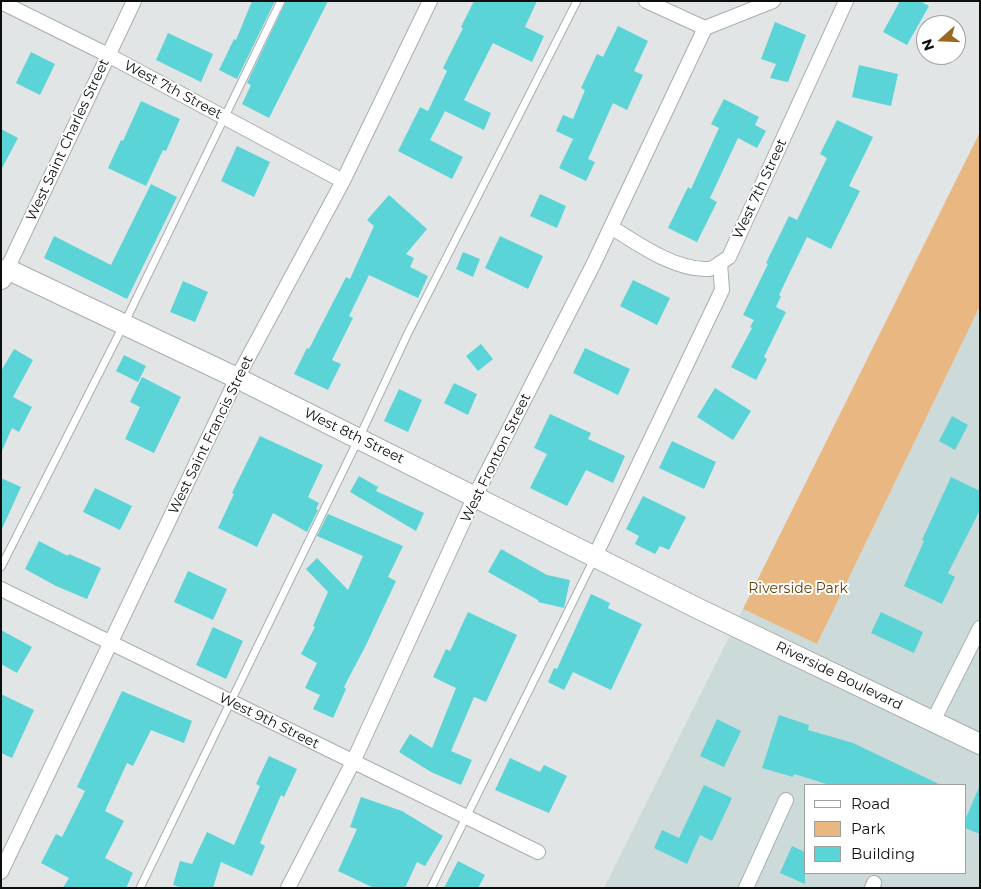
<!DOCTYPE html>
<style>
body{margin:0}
#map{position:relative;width:981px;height:889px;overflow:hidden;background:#e1e5e5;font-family:Montserrat,sans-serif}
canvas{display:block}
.frame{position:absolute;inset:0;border:2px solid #0d0f0f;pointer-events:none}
.legend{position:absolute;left:804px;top:784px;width:162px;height:90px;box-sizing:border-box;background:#fff;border:1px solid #9e9f9f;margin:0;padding:6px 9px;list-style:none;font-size:15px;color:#0d0f0f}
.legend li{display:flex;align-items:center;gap:10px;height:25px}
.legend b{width:25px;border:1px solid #9e9f9f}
.north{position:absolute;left:916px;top:15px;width:50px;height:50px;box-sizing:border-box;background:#fff;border:1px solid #9e9f9f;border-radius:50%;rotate:250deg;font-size:14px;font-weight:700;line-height:20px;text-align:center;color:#0d0f0f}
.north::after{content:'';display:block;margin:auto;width:18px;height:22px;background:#9d6721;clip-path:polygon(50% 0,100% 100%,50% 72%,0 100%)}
</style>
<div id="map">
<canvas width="981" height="889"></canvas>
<div class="frame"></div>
<ul class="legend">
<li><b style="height:6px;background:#fff"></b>Road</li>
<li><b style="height:14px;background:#e9b781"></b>Park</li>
<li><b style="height:14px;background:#5ad4d7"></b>Building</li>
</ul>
<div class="north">N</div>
</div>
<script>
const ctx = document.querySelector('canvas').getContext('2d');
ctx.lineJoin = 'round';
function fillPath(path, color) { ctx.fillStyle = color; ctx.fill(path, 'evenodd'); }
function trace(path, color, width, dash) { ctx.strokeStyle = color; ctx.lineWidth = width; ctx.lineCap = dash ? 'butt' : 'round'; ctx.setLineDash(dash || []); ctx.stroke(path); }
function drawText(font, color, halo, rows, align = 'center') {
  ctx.font = font + ' Montserrat,sans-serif'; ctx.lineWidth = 4; ctx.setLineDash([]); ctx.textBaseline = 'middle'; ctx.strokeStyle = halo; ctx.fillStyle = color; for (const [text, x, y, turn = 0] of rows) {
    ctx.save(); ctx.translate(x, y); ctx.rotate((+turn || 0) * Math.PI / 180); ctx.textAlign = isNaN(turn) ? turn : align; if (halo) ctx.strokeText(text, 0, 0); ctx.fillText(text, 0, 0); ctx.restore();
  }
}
const built = new Path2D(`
 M980,306V888H604L743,609L817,644ZM805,785H965V873H805Z`);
const green = new Path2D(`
 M980,132V306L817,644L743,609Z`);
const building = new Path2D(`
 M252,1H275L237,79L219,70L234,39L236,40Z
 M286,1H328L269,118L242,104L251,85L247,83Z
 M474,1H537L525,27L544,36L532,62L493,43L464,100L491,113L484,130L445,111L430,140L463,157L452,179L398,151L420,107L428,111L447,71L443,68L463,28L461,27Z
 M900,1H920L929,6L907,45L883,32Z
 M775,22L806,35L788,82L770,78L776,64L761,59Z
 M618,26L648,41L634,71L643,75L627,110L613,103L588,159L595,162L586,181L559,168L573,139L556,131L563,115L573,119L585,90L581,88L597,54L603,57Z
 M168,33L213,54L201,82L156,60Z
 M31,52L55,64L40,95L16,83Z
 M859,65L898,74L891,106L852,97Z
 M724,99L759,117L755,125L766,131L757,148L738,138L710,198L717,202L697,242L668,228L688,187L691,189L719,128L711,124Z
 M141,101L180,119L166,151L163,150L146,186L108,168L121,140L123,141Z
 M837,120L873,137L849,186L860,191L831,249L807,237L779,295L781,296L776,307L786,312L764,357L767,359L756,380L731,367L752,328L750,327L754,320L743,315L768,264L766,263L789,216L797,220L827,158L820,154Z
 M1,129L18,138L1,170Z
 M237,146L270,162L254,197L221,181Z
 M151,184L177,197L127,299L44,258L54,236L111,265Z
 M540,194L566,206L557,228L530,216Z
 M389,195L427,229L406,254L414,258L410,267L428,276L418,298L369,275L349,316L353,318L332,360L341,364L328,390L294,374L307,348L309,349L346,277L350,279L374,226L367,220Z
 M500,236L543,256L528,289L485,268Z
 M463,252L480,259L473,277L456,269Z
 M633,280L670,298L657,325L620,306Z
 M183,281L208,292L195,322L170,312Z
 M481,344L493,359L478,371L466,356Z
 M585,348L630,369L618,395L573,373Z
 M14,349L33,360L13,397L32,407L19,432L12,428L1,453V371Z
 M124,355L146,366L138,382L116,371Z
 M142,377L181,397L154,453L125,439L140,407L130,402Z
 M454,383L477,394L468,415L444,403Z
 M715,388L751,411L733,440L697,417Z
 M399,389L422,400L408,432L384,421Z
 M550,414L591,433L588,439L625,456L613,483L586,470L567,506L530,488L547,454L534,448Z
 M952,416L968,425L955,450L939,441Z
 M260,436L323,465L308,497L319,503L316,509L318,510L307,532L273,513L257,547L218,528L234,494L232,493Z
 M672,441L716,462L704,489L659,468Z
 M359,476L378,487L376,491L424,513L416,531L350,492Z
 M951,477L980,491V510L948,573L955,577L942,604L904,586L924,541L922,540Z
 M1,478L21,487L1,531Z
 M95,488L132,506L120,530L83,512Z
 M643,496L686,517L669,550L660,546L655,554L635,544L639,536L626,529Z
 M328,514L403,546L388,577L396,581L366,645L344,687L346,689L333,718L313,709L320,695L305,688L317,663L301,654L315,627L313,626L328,592L306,569L317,558L348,590L363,556L317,536Z
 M39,541L68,556L69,554L101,568L87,599L56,586L25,569Z
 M501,549L547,575L570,580L564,608L538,602V600L488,572Z
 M188,571L227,589L213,620L174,602Z
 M591,594L610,603L608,608L642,624L611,690L573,672L564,690L548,682L554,668L557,669Z
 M468,612L517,635L486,702L474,697L451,751L472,760L461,785L431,772L399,752L410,734L432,748L456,688L433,677L446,649L450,651Z
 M881,612L923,632L914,653L871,633Z
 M213,627L243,641L226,679L196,665Z
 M1,630L32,647L17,673L1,664Z
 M122,691L192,721L184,743L151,730L133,766L127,763L105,811L124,821L105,858L133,873L126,888H63L69,878L41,863L56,834L62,837L85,791L77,787Z
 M1,694L34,710L12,758L1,753Z
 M779,715L809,725L808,730L853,743L941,785H830L794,774L793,777L762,768Z
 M717,719L741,731L724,767L700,756Z
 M269,756L297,769L284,797L281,795L260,843L265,846L252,876L221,862L213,888H183L173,885L180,861L192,864L207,832L234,845L260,786L256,784Z
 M510,758L540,772L544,765L567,776L549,813L495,790Z
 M704,785L732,798L712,841L700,835L687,864L654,848L662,830L679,838Z
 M980,785V834L965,828V820Z
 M361,797L402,811L443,836L425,866L417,862L405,888H374L338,871L357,829L350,827Z
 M792,846L805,852V884L780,873Z
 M458,861L485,875L478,888H444Z`);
const lane = new Path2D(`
 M1,567L124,324L281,1
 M140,888L359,438L408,333L577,1
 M431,888L594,559`);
const street = new Path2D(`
 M646,1L705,28L773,1
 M1,2L108,55L343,181
 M611,227C638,244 676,271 709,269C715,268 723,261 729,257L846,1
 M7,269L134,1
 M595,556L722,290L720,263
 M1,589L538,852
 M933,721L980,628
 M1,872L237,378L343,181L430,1
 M288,888L353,762L475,496L593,265L705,28
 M746,888L786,800
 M872,888L874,883`);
const secondary = new Path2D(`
 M1,279L7,269L237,378L699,609L980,744`);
const streetNames = [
 ["West 7th Street",173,90,28],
 ["West Saint Charles Street",68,140,-65],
 ["West 7th Street",760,189,-65],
 ["West Saint Francis Street",211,435,-64],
 ["West 8th Street",354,436,26],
 ["West Fronton Street",496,458,-64],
 ["Riverside Boulevard",839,676,26],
 ["West 9th Street",269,721,26]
];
const parkNames = [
 ["Riverside Park",798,589]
];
fillPath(built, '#ccdada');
fillPath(green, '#e9b781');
fillPath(building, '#5ad4d7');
trace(lane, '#a9adad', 9);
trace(street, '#a9adad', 16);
trace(secondary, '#a9adad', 22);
trace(lane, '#fff', 7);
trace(street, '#fff', 14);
trace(secondary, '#fff', 20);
drawText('14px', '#0d0f0f', '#fff', streetNames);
drawText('14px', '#623d06', '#fff', parkNames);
</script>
